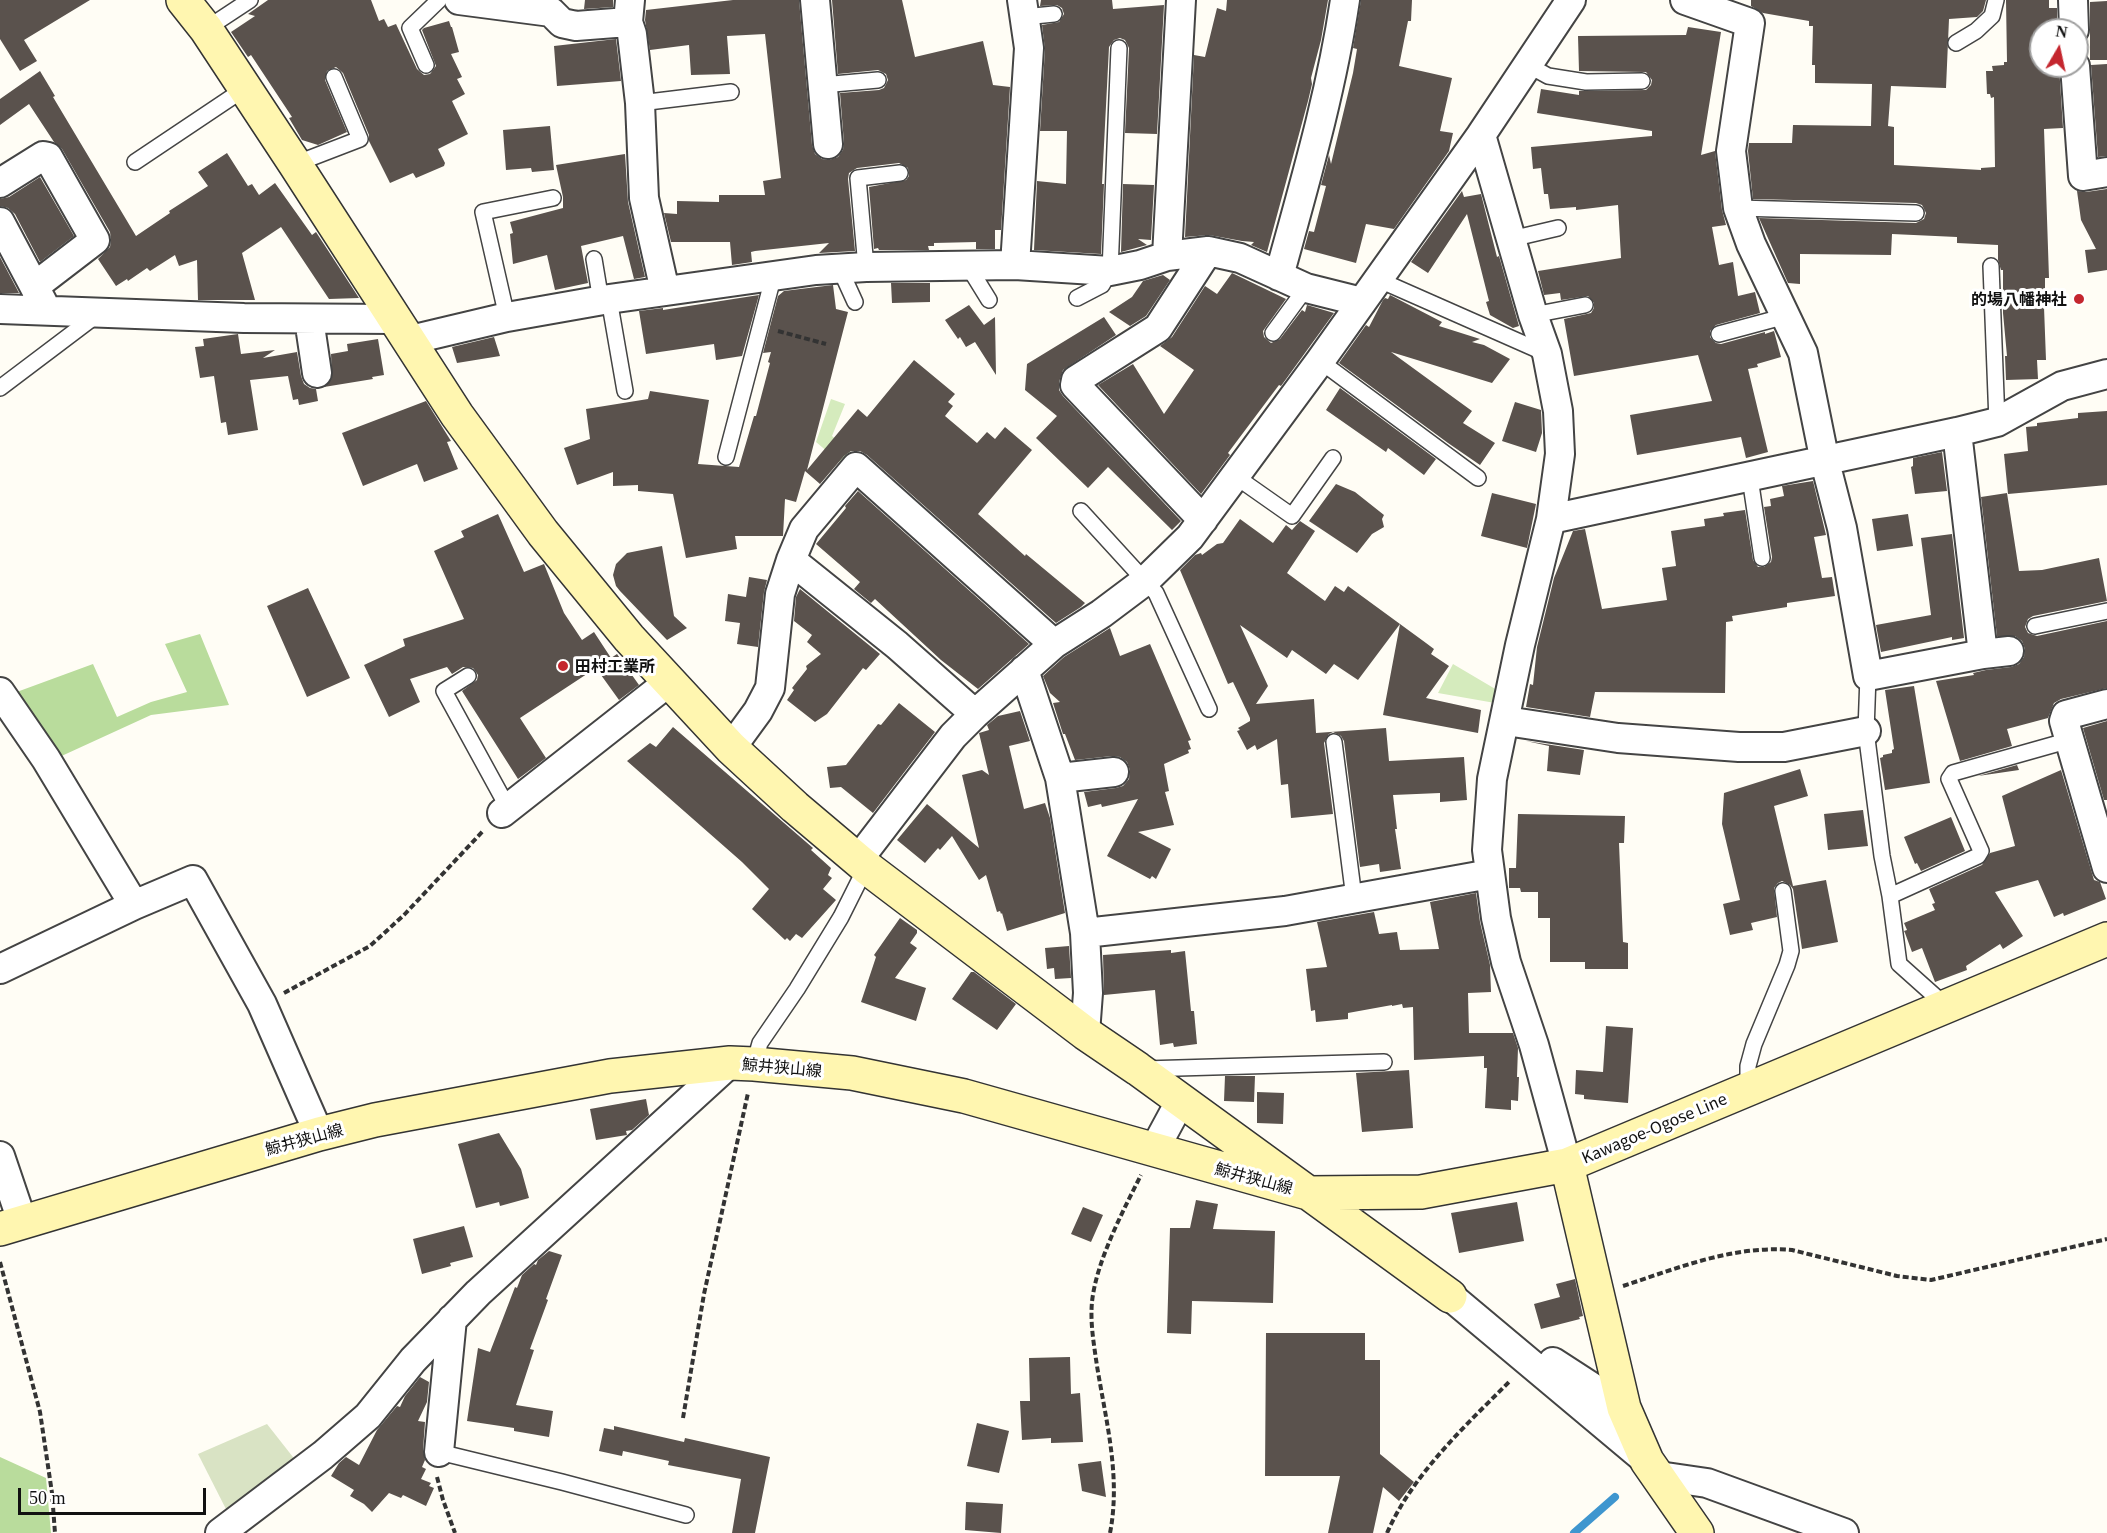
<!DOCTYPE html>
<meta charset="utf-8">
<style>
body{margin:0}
#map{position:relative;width:2107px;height:1533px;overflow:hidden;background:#fffdf5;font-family:Georgia,serif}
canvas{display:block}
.north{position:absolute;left:2029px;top:18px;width:60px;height:60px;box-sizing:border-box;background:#fff;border:2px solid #a0a0a0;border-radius:50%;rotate:9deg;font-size:16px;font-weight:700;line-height:24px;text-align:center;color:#111}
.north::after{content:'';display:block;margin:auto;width:21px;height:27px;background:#c4262e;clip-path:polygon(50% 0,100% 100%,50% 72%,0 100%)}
.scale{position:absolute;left:18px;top:1488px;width:188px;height:27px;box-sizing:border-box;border:3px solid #111;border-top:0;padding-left:8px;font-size:18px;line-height:21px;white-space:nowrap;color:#111;-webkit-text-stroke:4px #fff;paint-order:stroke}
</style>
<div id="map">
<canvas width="2107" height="1533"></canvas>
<div class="north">N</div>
<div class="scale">50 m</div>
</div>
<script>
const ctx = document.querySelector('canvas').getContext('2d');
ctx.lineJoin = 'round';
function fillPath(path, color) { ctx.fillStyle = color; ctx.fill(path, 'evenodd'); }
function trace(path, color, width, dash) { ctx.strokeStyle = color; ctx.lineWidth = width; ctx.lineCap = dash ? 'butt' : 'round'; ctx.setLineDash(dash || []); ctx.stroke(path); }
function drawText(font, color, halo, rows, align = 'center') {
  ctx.font = font + ' Georgia,"Noto Sans JP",serif'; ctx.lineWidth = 6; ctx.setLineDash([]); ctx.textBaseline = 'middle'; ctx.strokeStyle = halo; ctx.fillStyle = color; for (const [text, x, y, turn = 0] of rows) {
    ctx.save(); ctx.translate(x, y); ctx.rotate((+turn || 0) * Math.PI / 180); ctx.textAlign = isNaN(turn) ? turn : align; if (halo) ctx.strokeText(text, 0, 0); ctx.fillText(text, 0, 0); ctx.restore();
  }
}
const green = new Path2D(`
 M831,399L845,404L832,436L858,458L848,469L816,442Z
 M1453,664L1497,690L1495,703L1438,693Z`);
const forest = new Path2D(`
 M200,634L229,705L151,715L55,759L14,693L93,664L117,717L151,702L187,692L165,644Z
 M0,1457L46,1478L51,1533H0Z`);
const cemetery = new Path2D(`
 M267,1424L300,1466L230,1517L198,1454Z`);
const stream = new Path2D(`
 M1574,1533L1615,1497`);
const building = new Path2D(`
 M0,0H90L24,40L37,61L20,71L0,39Z
 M268,0H371L379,21L384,19L388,27L396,24L417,69L424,75L430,74L436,66L422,30L424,28L449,21L451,27H452L459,52L451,54L462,77L457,79L465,94L452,101L468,134L438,149L445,163L444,166L416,178L413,173L390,183L369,141V135L343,73L336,67L327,71L325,80L347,132L318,145L302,140L289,118L292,117L251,55L248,57L231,32L255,16L248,14Z
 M585,0H613V7L584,9Z
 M733,0H799L812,145L815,154L822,159L829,160L838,157L843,150L844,143L840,93L879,90L884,88L888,80L886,74L878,70L838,74L832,0H902L915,57L983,41L993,85L1010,87L1001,230H995V249H976V242L934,243V246H928L929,250H879L878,248L874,249L869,187L906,180L909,176L908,168L899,163L857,168L849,173L848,179L855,251L819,253L829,243L755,251L751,252L752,262L732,265L730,242H671L664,213L677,214V201L719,202V195H765L763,181L781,178L765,34L727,36L730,74L691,75L689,45L650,50L645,20L646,10Z
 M1041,0H1112L1113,9L1164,5L1157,134L1125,133L1129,48L1125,40L1120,38L1114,40L1109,47L1102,184H1104L1101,254L1034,250L1037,181L1066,184L1067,131H1040L1045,49L1042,25L1059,22L1064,14L1062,8L1057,5L1040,6Z
 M1227,0H1328L1321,40L1311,78L1312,84L1308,101L1267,252L1251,245L1254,242L1242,241L1209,235L1185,237L1194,55L1205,57L1217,8L1226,11Z
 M1361,0H1412L1411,21H1408L1399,66L1452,78L1440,131L1453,133L1449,151L1394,229L1366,224L1356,263L1304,249L1309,231L1314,232L1326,186L1321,185L1329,155L1331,164L1353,73L1357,49L1353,48Z
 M1751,0H1986L1983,11L1977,17L1949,19L1946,88L1891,86L1888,126L1894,127V165L1981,170V168L1995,167L1994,97L1991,98L1990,94H1987L1986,71H1993L1992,66L2004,65V62H2007L2006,0H2049V8H2057V28L2041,29V66H2059L2063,128L2044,129L2049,278H2045V307H2044L2046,360H2037L2038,379L2006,380L2005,356H2007L2003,313V270H2001L1998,260V245L1957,243V237L1892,234L1891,255L1800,254V284L1788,283L1759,218L1916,223L1924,219L1926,213L1922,205L1916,203L1753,199L1748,151L1749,143H1792L1793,125L1871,126L1872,84L1815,83V65H1812L1813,26H1809V21L1763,13L1751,6Z
 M2107,1V60H2090V2Z
 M1688,27L1721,32L1701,155L1715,151L1722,210L1726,225L1712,227L1719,265L1733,262L1738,296L1755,292L1760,313L1716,325L1710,331V337L1716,343L1721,344L1765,332V334L1774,331L1781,357L1757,364L1758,367L1748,369L1768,452L1746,458L1741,437L1637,455L1630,415L1712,401L1698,355L1574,376L1564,319L1591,313L1594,308V303L1588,296L1561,300L1560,293L1544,295L1538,271L1621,258L1618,205L1576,210V207L1550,209L1548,194H1544L1541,168L1533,169L1531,147L1652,136V131L1537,113L1541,89L1579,95V91L1646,90L1651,85L1652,80L1646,72L1579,71L1578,36L1686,35Z
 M616,39L621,81L557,86L554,46Z
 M2107,64V156L2098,157L2091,65Z
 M40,71L55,96L53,97L136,236L170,213L169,211L208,186L198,172L227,153L248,186L252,184L259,195L275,183L312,235L316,232L359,298L329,299L281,227L242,253L255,300H198L197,260L179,266L175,255L150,271L147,268L128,281L127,279L116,286L98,259L110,247L111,240L110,232L62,149L54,142L29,104L0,125V99Z
 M550,126L554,170L532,172L531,168L506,170L503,130Z
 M625,154L628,202L645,277L634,279L623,236L581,246L588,283L555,290L547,255L513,264L510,234L513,233L510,222L563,208V197L556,165Z
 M40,177L74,236L40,262L15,214L8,208L0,206V199L9,197Z
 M1123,184L1154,185L1151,240L1138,239L1147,245L1121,252Z
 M2107,189V270L2088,273L2085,250L2096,249L2081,220L2077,191L2086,192Z
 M1462,191L1464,197L1481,194L1497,257L1499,256L1519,326L1513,328L1490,315L1486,302L1489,301L1467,214L1428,273L1411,262Z
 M0,257L19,293H0Z
 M1232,273L1286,299L1263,331L1264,337L1271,343L1280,339L1302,310L1305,312L1307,305L1334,313L1281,386L1279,385L1228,453L1230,455L1201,494L1098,385L1133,364L1164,414L1194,370L1160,346L1172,337L1205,286L1217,294Z
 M1163,275L1170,280L1146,316L1130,326L1109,312L1132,297L1143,281Z
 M891,283H930V302L892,303Z
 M833,285L836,309L848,312L807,470L858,409L867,417L914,360L955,394L948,402L953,406L945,416L977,443L987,432L995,439L1005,427L1032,450L978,514L1025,556L1026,554L1085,603L1081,607L1056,623L867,455L860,451H851L844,456L820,484L805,471L796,502L785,499L783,536H735L737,549L686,558L673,494L638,491V485L613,486V472L577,485L564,448L590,439L586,409L648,399L650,391L709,400L698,464L739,467L754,416H756L770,363L768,362L771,352L763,353L778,296L784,291Z
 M759,295L742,356L716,360L714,344L646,354L639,311L663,308V310Z
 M1390,295L1442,322L1439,326L1480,339L1472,342L1484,345L1510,359L1492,383L1391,352L1472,411L1463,423L1495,443L1480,465L1448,443L1339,363L1366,325L1369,327L1383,300L1385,298L1388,299Z
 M969,305L984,325L995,317L996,375L975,342L966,347L960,337L958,339L945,320Z
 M1104,317L1116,335L1063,370L1059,382V390L1063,396L1181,521L1172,530L1108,467L1088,488L1036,438L1057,416L1025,390L1027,364Z
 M238,334L241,354L275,350L263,358L297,352L301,376L304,384L310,388L316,389L318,401L299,405L298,399L293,400L288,376L250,380L258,430L228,435L226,422L221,423L214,376L200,378L195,347L204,346L203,339Z
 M494,337L500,356L457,363L452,347Z
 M378,339L384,375L372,377L373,379L324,387L332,378L331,354L348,351L347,344Z
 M1340,388L1436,459L1424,475L1388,448L1386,452L1326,410Z
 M426,401L451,441L447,442L458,469L424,482L417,464L363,486L342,433Z
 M1515,402L1541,410L1542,433L1536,452L1502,441Z
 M2107,411V485L2008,494L2004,454L2028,451L2026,427L2037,426V423L2078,418V413Z
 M1942,452L1947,491L1915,494L1911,467L1913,466V458Z
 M1813,481L1826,535L1814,537L1822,578L1832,577L1835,596L1787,603V607L1732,616L1733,621L1726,622L1725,693L1595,692L1590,717L1526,707L1530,684L1533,685L1537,647L1554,578L1573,531L1585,529L1602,609L1667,600L1662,568L1676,566L1671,531L1705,526L1704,519L1724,516L1723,513L1745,510L1753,560L1758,567H1764L1771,562L1772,557L1764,507L1771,506L1770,499L1784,496L1782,486Z
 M1336,484L1355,492L1384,515L1382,519L1384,527L1372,534L1357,553L1309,521Z
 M858,491L1029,644L978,689L941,660L875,599L871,603L854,589L860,582L816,544L846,508L845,506Z
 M1492,493L1536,504L1527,548L1481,536Z
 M2007,493L2019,571L2042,570L2099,558L2107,601L2033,616L2028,619L2025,627L2028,633L2037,636L2107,621V688L2061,699L2054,703L2048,718L2007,729L2012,746L1960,761L1936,681L1974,675L1973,673L1986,670L2011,667L2019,664L2024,657L2025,649L2022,641L2015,636H1997L1981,497Z
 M498,514L524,572L544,564L564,613L582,640L594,632L611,658L617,654L639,685L619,700L596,668L520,718L546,758L518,779L462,691L477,680L478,675L473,668L463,667L452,674L447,667L410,679L420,702L389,717L364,665L405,646L403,639L464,619L434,551L464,537L461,531Z
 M1908,514L1913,546L1877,551L1872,519Z
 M1240,519L1273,543L1286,525L1292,530L1300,521L1315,531L1287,573L1325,601L1335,586L1344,592L1348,586L1400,624L1358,680L1334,664L1326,674L1292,650L1287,658L1240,625L1268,686L1256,704L1314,699L1316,733L1386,728L1389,761L1464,757L1467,800L1440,802V793L1393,795L1397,829H1395L1401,869L1380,872L1379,864L1360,867L1344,741L1341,736L1333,732L1329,734L1324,743L1333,814L1291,818L1288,784L1281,785L1277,739L1257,750L1255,745L1247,750L1237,731L1240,730L1238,728L1250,721V718L1233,682L1228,684L1180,570L1195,555L1201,553L1202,555L1217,544L1223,543Z
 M1952,534L1964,638L1952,640V637L1881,652L1876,625L1931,615L1921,538Z
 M662,546L674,616L687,628L667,640L620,591L616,586L613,575L616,564L627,553Z
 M749,577L767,580L764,592L758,647L737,644L740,623L725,621L728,594L746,597Z
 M308,588L350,678L307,697L267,606Z
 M800,589L880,654L866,670L863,668L827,714L815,722L787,700L794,690L792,688L807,669L806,666L821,654L807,642L812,635L794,621L796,597Z
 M1400,624L1426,643L1434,649L1431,654L1449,666L1426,698L1481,710L1478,733L1383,715Z
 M1110,628L1120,656L1150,644L1191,740L1188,741L1191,749L1188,750L1189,753L1164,764L1169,791L1165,792L1174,825L1138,832L1171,849L1156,879L1152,876L1150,879L1107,856L1138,799L1102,807L1101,804L1088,807L1084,792L1116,788L1123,786L1129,779L1130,770L1127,762L1120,757L1112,756L1075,760L1065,734H1063L1053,703L1060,702L1050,693L1043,676L1064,657Z
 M1914,686L1930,783L1885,790L1880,758L1883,757V755L1892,753V750L1894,749L1885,690Z
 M899,703L935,732L873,813L841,787L830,788L827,767L846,765L878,724L881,725Z
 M1020,711L1030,741L1009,746L1024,809L1045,803L1050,818L1065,913L1007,931L1002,913L1001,914L1000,911L997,912L986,875L979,880L952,836L940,850L938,848L925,863L897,840L927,804L979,848L962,775L982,770L989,775L979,733L989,730L987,725L998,716Z
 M2107,721V800H2104L2083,728Z
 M673,727L813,848L811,850L831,868L828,875L832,878L823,889L836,900L802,938L796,934L790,941L787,938L785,940L752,909L769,889L742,862L627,761L650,743L656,747Z
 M1526,741L1584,750L1580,775L1547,771L1549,746Z
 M2017,765L2019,770L1978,776Z
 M1800,769L1808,796L1774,806L1793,886L1826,880L1838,942L1802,949L1793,889L1790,885L1782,881L1778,883L1774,888L1777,917L1751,923L1753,930L1730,935L1723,904L1740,900L1722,824L1724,793Z
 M2061,770L2094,880L2100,882L2106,899L2064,916L2063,913L2054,917L2038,880L1995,892L2023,936L2003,949L2000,944L1966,966L1967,970L1935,982L1922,948L1912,952L1905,933L1904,931L1907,930L1904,923L1935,910L1932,904L1935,903L1929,889L1982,865L1990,853L2015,846L2002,796Z
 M1863,810L1868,846L1828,850L1824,814Z
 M1518,814L1625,816L1624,843H1619L1623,942L1628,943V969H1585V962H1550V918H1538V892H1521L1520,888H1509V868H1516Z
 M1951,817L1965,851L1921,871L1917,863L1915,864L1904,837Z
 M1476,893L1480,922L1490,965L1491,992L1468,993L1469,1033H1513L1518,1048L1517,1077H1519L1518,1101L1511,1100V1110L1485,1108L1487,1068H1484V1056L1414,1060L1413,1007L1403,1008L1402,1004L1392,1006V1005L1348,1013V1019L1316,1022L1315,1010L1311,1011L1306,969L1327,967L1317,922L1374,912L1379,934L1397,932L1400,950L1439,949L1430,902Z
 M900,918L917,930V933L910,943L917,948L895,978L926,988L916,1021L861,1002L876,957L874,955Z
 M1069,946L1071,978L1055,979L1054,968L1047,969L1045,948Z
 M1171,950V953L1185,951L1191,1011H1194L1197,1044L1174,1047L1173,1043L1160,1045L1155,990L1104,995L1103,955Z
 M971,972H974L1016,1004L997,1030L952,999Z
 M1606,1026L1633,1028L1628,1103L1584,1099V1095L1575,1094L1576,1070L1603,1072Z
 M1409,1070L1413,1128L1362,1132L1356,1073Z
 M1225,1076H1255L1254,1102L1224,1101Z
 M1257,1092L1284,1093L1283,1124L1257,1123Z
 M646,1099L649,1115L632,1130L626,1131L627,1135L596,1140L590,1109Z
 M499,1133L521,1169L529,1198L500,1206L499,1202L476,1208L458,1144Z
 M1196,1200L1218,1204L1213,1229L1275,1231L1273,1303L1192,1301L1191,1334L1167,1333L1170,1228H1190Z
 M1517,1202L1524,1241L1459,1253L1451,1213Z
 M1083,1207L1103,1215L1091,1242L1071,1234Z
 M464,1226L473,1257L450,1263L451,1266L422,1274L413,1239Z
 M549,1251L562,1255L546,1299L548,1300L530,1349L534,1350L516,1405L553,1411L549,1437L514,1431V1428L467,1421L478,1348L490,1352L515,1287L517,1288L522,1275L534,1264L536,1265L538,1260Z
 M1575,1279L1583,1316L1579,1317L1580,1319L1541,1329L1534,1304L1560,1297L1556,1284Z
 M1266,1333H1365V1360H1380V1454L1414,1482L1399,1501L1383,1487L1373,1533H1328L1340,1476H1265Z
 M1070,1357L1071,1394L1080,1393L1083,1442L1051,1443V1438L1022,1440L1020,1401H1030L1029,1358Z
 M420,1377L429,1382L427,1402L418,1421L425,1422L423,1450L425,1460L422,1467L426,1469L421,1479L431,1483L429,1486L434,1488L426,1506L403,1495L401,1498L389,1493L372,1512L364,1504L350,1496L354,1490L331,1476L339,1463L346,1457L359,1465L377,1430L397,1406L400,1407L405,1396Z
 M977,1423L1009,1431L999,1473L967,1466Z
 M614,1426L684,1442L685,1438L770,1457L755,1533H732L741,1479L668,1465L669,1461L623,1451L622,1456L599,1451L604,1428L614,1430Z
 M1101,1461L1106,1497L1082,1491L1078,1464Z
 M966,1502L1003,1504L1001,1533L965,1530Z`);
const path = new Path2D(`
 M778,331L826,344
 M284,993L370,946L404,915L483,831
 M0,1262L40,1412L52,1493L55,1533
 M1623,1286C1678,1268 1733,1245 1792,1250L1897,1276L1931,1280L2107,1239
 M683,1418L704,1294L748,1093
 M437,1477L443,1500L455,1533
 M1110,1533C1121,1477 1106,1421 1097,1366C1094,1345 1090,1323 1092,1302C1096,1262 1123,1211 1141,1175
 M1387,1533C1413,1474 1465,1426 1510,1381`);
const lane = new Path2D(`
 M1024,17L1054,14
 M206,29L250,0
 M1956,43L1976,31L1992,16L1996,0
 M426,65L410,28L439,0
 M1528,65L1548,76L1586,82L1642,81
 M822,85L878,80
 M640,103L731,92
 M135,162L244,89
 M295,164L360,139L334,77
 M1738,208L1916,213
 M1511,239L1558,228
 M594,259L601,301
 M968,266L989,300
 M1991,266L1997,422
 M866,267L858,178L900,173
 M840,269L855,302
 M1377,279L1547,354
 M1077,298L1102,285L1110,271L1119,48
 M609,299L625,391
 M1533,315L1585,305
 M507,317L483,212L553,198
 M1273,333L1306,288
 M1719,334L1786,316
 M1320,361L1478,478
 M0,388L98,314
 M726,457L773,278
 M1235,476L1292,516L1333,458
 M1750,478L1762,558
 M1081,511L1156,593L1209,709
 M2035,626L2107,611
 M468,676L444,691L508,808
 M1868,676L1866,731L1882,856L1890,896L1899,964L1946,1006
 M1334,742L1354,898
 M1890,896L1978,856L1981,851L1949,779L1953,773L2070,740
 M754,1064L760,1043L797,989L841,917L866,867
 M1144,1069L1384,1062
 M1748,1089V1066L1754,1044L1787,965L1791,951L1783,891
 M439,1452L562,1482L686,1515`);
const street = new Path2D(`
 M459,0L551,12L562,23L576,26L628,22
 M630,0L628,22L632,34L640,103L644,198L665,291
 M815,0L828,144
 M1685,0L1750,23L1731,151L1738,208L1751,244L1803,353L1825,462L1842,528L1868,676L1983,654L2009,651
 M2073,0L2074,30
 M2075,66L2083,176L2107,172
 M0,183L43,156L48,157L95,240L35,286
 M0,222L43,303
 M1167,256L1181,0
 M1015,265L1029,48L1022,0
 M1279,276C1304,185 1331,94 1345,0
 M0,309L244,318L394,319
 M309,319L317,373
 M410,340L507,317L609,299L816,270L866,267L1015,265L1110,271L1140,265L1167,256L1208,251L1240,258L1306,288L1362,302
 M1957,432L1983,654
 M1551,519L1957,432L1997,422L2062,386L2107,374
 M1203,520L1075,385L1076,380L1158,328L1208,251
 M791,560L897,645L975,714
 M1024,670L1060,778L1085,933L1088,993L1085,1033
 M0,692L46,759L134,905
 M2107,704L2066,715L2064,721L2107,868
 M1506,721L1618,738L1739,747H1784L1866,731
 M731,748L758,711L770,688L780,594L791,560L804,529L856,467L1054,644
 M1060,778L1114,772
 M502,813L670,681
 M858,860L953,736L975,714L1054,644L1101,614L1145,581L1190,537L1320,361L1481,135
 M1085,933L1285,911L1490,874
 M0,969L134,905L193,880L262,1004L319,1134
 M1154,1150L1181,1100
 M0,1156L22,1221
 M1567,1165L1534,1045L1506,962L1496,918L1487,850L1492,779L1520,645L1551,519L1560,454L1558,411L1547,354L1533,315L1481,135L1571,0
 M1450,1296L1647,1461
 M1553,1362L1624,1408
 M439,1452L452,1319
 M1659,1476L1707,1483L1844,1533
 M220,1533L323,1455L368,1416L413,1360L478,1293L730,1063`);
const secondary = new Path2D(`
 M183,0L206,29L295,164L457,415L543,533L629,638L731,748L795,807L866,867L1085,1033L1138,1069L1450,1296
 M0,1229L319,1134L375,1120L610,1076L730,1063L754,1064L852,1073L964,1096L1308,1193L1421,1192L1567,1165
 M1697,1533L1647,1461L1624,1408L1567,1165L2107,939`);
const markers = [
 [2079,299,6,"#c4262e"],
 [563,666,6,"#c4262e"]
];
const poiNames = [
 ["的場八幡神社",2067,299],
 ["田村工業所",575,666,"left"]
];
const streetNames = [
 ["鯨井狭山線",782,1067,5],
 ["Kawagoe-Ogose Line",1654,1128,-23],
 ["鯨井狭山線",304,1139,-15],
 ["鯨井狭山線",1254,1178,15]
];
fillPath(green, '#d5ebbd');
fillPath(forest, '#b9dc9c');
fillPath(cemetery, '#d9e3c4');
trace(stream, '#3f96cf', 8);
fillPath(building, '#5a524d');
trace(lane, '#444', 18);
trace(street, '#444', 32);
trace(secondary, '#333', 36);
trace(path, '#333', 4, [6, 3]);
trace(lane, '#fff', 15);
trace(street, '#fff', 28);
trace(secondary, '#fff6b0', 33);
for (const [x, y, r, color] of markers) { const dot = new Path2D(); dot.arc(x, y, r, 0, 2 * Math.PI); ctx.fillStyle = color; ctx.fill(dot); trace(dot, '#fff', 2); }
drawText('bold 16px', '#111', '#fff', poiNames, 'right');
drawText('16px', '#111', '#fff', streetNames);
</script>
